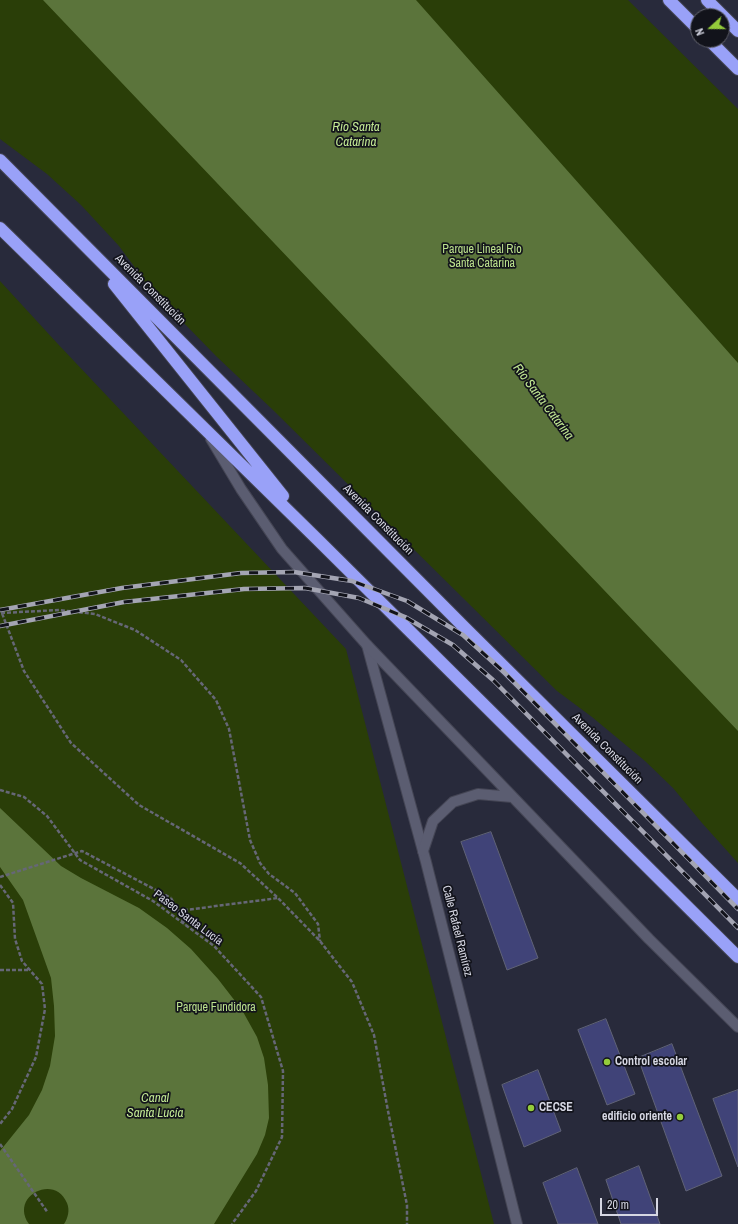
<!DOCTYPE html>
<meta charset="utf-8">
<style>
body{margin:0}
#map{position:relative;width:738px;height:1224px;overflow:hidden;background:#282a3b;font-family:"Archivo Narrow",sans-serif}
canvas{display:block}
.north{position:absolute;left:690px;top:8px;width:40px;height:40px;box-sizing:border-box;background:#12131b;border:1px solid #60616b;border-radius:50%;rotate:249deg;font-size:11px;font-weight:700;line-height:16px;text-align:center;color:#d6d7e3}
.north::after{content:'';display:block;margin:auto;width:14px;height:18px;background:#94cc3b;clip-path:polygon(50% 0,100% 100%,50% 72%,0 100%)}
.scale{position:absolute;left:600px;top:1198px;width:58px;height:18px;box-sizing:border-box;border:2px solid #d6d7e3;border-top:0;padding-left:5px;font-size:12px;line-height:14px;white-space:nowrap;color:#d6d7e3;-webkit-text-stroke:3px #12131b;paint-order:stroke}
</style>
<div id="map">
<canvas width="738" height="1224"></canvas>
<div class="north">N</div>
<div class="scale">20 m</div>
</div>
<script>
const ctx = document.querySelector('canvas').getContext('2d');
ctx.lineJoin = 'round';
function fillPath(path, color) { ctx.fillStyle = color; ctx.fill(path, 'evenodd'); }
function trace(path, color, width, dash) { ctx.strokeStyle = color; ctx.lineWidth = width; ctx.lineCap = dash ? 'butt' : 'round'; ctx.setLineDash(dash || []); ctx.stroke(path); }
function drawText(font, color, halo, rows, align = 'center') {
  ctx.font = font + ' "Archivo Narrow",sans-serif'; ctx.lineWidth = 3.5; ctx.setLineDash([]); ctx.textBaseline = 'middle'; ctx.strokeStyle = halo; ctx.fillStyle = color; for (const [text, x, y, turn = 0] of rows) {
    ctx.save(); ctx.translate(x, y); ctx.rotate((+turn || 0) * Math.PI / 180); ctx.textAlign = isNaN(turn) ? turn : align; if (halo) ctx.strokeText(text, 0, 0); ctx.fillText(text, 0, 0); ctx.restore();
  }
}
const green = new Path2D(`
 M0,0H628L738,109V863L702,823L673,788L645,761L592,717L557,691L273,410L216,356L147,285L136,269L119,246L81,205L47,174L0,139Z
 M0,281L57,343L346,649L494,1224H0Z`);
const water = new Path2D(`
 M43,0H416L738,363V731Z
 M0,808L61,866L81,878L139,908L167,928L191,949L218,979L242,1010L257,1037L264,1058L268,1085L269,1118L265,1135L257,1154L214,1224H64C68,1218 70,1210 67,1203C55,1173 9,1196 29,1224H0V1151L29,1115L42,1090L50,1066L55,1036L54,1006L51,978L23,900L0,867Z`);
const building = new Path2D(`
 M491,832L538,958L507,970L461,842Z
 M606,1019L635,1094L607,1105L578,1030Z
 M672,1044L722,1176L686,1191L638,1058Z
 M538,1070L561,1131L524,1147L502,1085Z
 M738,1090V1167L713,1099Z
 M639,1166L660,1224H621L606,1180Z
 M577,1168L598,1224H558L543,1183Z`);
const path = new Path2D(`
 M0,608L24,671L71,743L139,805L240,863L278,898L320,941L352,982L374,1035L388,1111L407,1205V1224
 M1,613L59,610L95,614L135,630L181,660L216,700L229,729L250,840L260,863L269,874L295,893L318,924L320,941
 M0,790L24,797L47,816L80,860L153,901L214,946L261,997L283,1071L282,1137L256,1191L232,1224
 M0,885L13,903L15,939L22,961L42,984L45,1009L36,1057L12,1109L0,1124
 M171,898L185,925
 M178,911L278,898
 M0,970H29
 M0,1144L48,1213`);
const street = new Path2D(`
 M367,645L426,862L517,1224`);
const secondary = new Path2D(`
 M211,439L241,489L282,549L367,645L649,939L738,1027
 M423,851L433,821L453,802L478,794L512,797`);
const highway = new Path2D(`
 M669,0L698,29
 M707,0L738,31
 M709,40L738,69
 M0,160L465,628L738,899
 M0,228L317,539L738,957
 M114,284L283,496`);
const rail = new Path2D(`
 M0,610L122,588L241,573L294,572L352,581L407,601L463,635L504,672L738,909
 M0,626L124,602L244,589L305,588L359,598L405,617L453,645L493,680L738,928`);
const pathBridge = new Path2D(`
 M0,877L82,851L171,898`);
const markers = [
 [607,1062,4,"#94cc3b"],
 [531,1108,4,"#94cc3b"],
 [680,1117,4,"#94cc3b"]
];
const parkNames = [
 ["Parque Lineal Río",482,250],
 ["Santa Catarina",482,264],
 ["Parque Fundidora",216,1008]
];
const streetNames = [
 ["Avenida Constitución",150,290,45],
 ["Avenida Constitución",378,520,45],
 ["Avenida Constitución",607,749,45],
 ["Paseo Santa Lucía",188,918,37],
 ["Calle Rafael Ramírez",457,931,76]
];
const poiNames = [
 ["Control escolar",615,1062],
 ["CECSE",539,1108],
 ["edificio oriente",672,1117,"right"]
];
const waterNames = [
 ["Río Santa",356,128],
 ["Catarina",356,143],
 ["Río Santa Catarina",543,402,53],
 ["Canal",155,1099],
 ["Santa Lucía",155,1114]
];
fillPath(green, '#2a3e08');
fillPath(water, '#5b743b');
fillPath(building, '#404378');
trace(building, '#606377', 1);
trace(street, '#444554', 12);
trace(secondary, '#444554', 12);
trace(highway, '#444554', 14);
trace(path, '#666777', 2.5, [4, 2]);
trace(street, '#5b5d71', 10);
trace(secondary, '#5b5d71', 10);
trace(highway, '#99a1f8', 12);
trace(rail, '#a4a5b3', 4.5);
trace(rail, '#12131b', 3, [9]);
trace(pathBridge, '#666777', 2.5, [4, 2]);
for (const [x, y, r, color] of markers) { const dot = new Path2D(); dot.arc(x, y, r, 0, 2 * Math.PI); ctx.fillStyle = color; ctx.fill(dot); trace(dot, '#12131b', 1.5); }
drawText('12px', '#bde38e', '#12131b', parkNames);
drawText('12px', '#d6d7e3', '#12131b', streetNames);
drawText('bold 12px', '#d6d7e3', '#12131b', poiNames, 'left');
drawText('italic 13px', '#c3ea94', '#12131b', waterNames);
</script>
